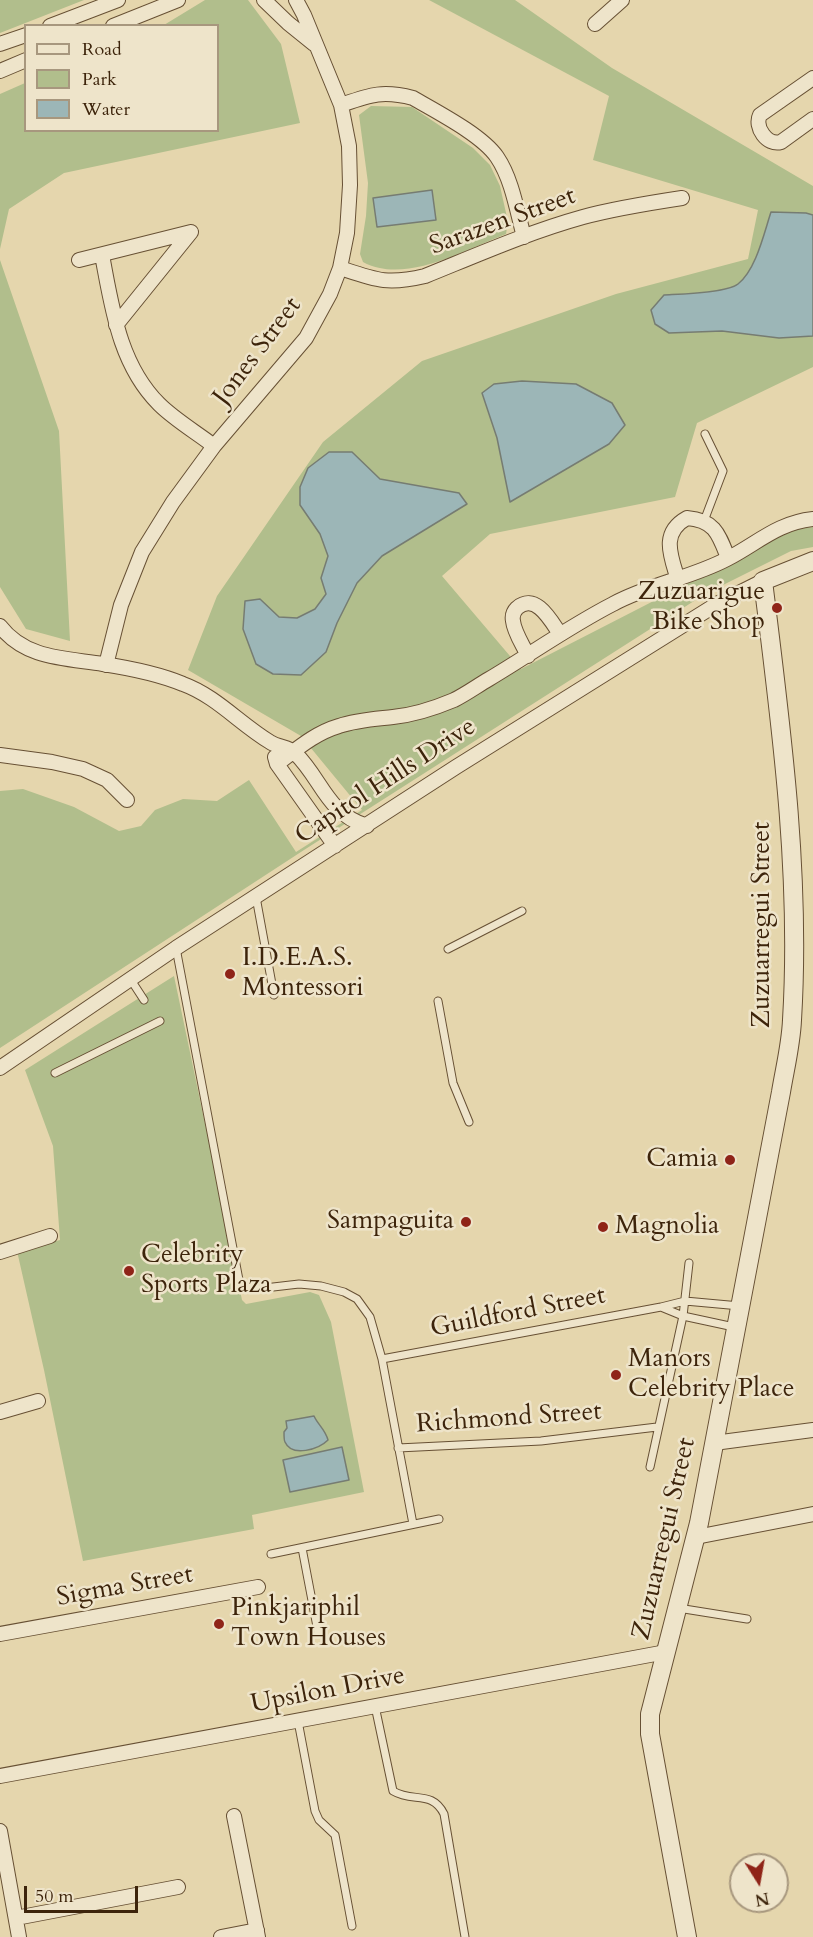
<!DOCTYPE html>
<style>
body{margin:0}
#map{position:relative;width:813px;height:1937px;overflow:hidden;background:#e5d6ad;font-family:Cardo,serif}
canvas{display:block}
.legend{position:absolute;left:24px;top:24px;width:195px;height:108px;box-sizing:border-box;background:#eee4ca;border:2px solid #a7977e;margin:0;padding:8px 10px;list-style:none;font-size:18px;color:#3d240b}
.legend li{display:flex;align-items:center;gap:12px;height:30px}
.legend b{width:30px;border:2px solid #a7977e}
.north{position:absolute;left:729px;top:1853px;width:60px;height:60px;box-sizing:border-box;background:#eee4ca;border:2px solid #a7977e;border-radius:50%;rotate:169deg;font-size:16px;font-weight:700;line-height:24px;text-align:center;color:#3d240b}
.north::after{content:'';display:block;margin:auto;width:21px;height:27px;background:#8f2418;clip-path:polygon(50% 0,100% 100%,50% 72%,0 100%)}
.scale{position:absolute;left:24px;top:1886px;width:114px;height:27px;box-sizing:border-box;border:3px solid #3d240b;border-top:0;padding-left:8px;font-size:18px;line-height:21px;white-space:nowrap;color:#3d240b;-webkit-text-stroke:4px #eee4ca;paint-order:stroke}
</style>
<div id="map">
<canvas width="813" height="1937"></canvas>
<ul class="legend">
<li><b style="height:8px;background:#eee4ca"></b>Road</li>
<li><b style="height:16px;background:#b1be8c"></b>Park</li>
<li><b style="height:16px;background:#9cb6b7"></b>Water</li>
</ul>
<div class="north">N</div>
<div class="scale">50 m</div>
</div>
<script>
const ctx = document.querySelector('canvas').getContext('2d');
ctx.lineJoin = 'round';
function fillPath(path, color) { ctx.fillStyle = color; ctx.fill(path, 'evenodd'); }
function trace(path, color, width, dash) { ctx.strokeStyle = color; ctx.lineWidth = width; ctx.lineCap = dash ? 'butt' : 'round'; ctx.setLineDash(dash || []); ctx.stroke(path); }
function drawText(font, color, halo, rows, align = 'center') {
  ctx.font = font + ' Cardo,serif'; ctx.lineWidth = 5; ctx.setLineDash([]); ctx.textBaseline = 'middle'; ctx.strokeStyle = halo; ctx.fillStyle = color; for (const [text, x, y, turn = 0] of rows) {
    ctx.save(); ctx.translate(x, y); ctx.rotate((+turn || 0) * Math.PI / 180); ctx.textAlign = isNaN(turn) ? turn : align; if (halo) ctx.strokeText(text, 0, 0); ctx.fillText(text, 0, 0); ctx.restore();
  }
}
const green = new Path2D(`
 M0,0H84L0,33Z
 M205,0H248L281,44L300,123L64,173L9,209L0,249V94L25,83L26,130H218V26L164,25Z
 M429,0H515L612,68L813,186V367L697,423L675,497L490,534L442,576L521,669L792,530L813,527V547L791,551L705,594L304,850L0,1048V791L23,789L74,807L119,831L141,826L155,810L183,799L217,801L249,780L296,852L362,810L301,736L188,670L217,596L323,442L422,361L616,294L748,259L758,210L593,160L609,96Z
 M371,106L412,107L473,148L490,165L500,186L508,222L506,234C465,250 405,285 363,262L360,254L366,216L368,183L359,115Z
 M0,260L59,431L70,641L26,629L0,587Z
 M174,976L242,1300L246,1304L310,1292L319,1295L331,1322L364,1492L252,1515L254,1529L83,1561L44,1370L17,1251L60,1240L53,1146L25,1070Z`);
const water = new Path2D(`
 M432,190L436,220L377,227L373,198Z
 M771,212L806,213L813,215V336L779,338L722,331L669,333L655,324L651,310L664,295C680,294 727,293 738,284C756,270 764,233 771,212Z
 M522,381L576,384L612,403L625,425L609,444L510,502L497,438L482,393L494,384Z
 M329,452H352L380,479L459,493L467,504L382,556L357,583L337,623L326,652L301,675L273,674L256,664L243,629L245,601L260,599L279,617L297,618L315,609L326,594L321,578L328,556L320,534L300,505V487L308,468Z
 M314,1416C318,1425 325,1429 328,1440C319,1449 292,1458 285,1442C284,1441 284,1433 284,1432L287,1428L286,1421Z
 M342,1447L349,1480L290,1492L283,1460Z`);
const service = new Path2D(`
 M704,521L723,471L705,434
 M256,897L274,995
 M176,948L239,1280L246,1286L256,1289L299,1284L321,1286L344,1292L357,1299L370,1317L382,1359L413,1524
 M448,949L522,911
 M131,980L144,1000
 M438,1001L453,1083L469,1122
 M55,1073L160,1021
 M661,1307L683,1316L734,1327
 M382,1359L661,1307L685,1301L740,1306
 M398,1448L541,1441L657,1427
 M650,1467L683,1316L689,1263
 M302,1548L318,1632
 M271,1554L439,1519
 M678,1608L747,1619
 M375,1706L393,1791C413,1803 432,1790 444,1814L465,1937
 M298,1721L315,1811L319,1820L335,1835L352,1926`);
const minor = new Path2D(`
 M264,0L288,23L314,44
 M595,24L622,0
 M50,26L118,0
 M113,26L178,0
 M0,44L26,35
 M0,71L26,60
 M813,78L760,115C754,127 767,146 781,142L813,119
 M341,105C370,95 382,90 413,98C437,112 482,135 497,157C512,179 517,211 524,237
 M102,255C112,307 119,364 159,404C175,420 196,432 214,446
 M79,260L191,232
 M340,268C376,280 387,285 425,276C477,255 529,232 583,217C616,208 649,203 682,198
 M116,325L191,232
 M678,580C671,556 660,533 687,518C715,520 719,535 728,558
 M0,626C25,659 65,658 103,664C129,668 159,674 183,684C216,696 240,724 270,742C277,747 289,747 295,753C322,779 326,813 367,826
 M528,656C523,645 514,632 513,621C512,616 514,611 517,608C536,592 551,621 560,634
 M106,665L121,605L142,552L173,502L214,446L306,338L330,294L340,268L347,233L350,185L349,146L341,105L304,15L296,0
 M0,755L52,762L83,769L107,780L127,800
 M275,757L277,764L335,846
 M277,764C297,749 315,733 339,726C356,720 375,719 393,717C413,715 435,708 454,700C466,694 477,686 489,679C531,654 570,626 613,604C650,584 691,578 727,559C758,543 777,523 813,519
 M0,1068L176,948L456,767L717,604L763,581
 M0,1252L50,1236
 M0,1412L38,1401
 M714,1443L813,1430
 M696,1537L813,1514
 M0,1634L258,1587
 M0,1776L666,1652
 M234,1816L258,1937
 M0,1831L19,1937
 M16,1918L178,1887
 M221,1937L257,1930`);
const tertiary = new Path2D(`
 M687,1937L650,1734V1714L699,1523L781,1092C785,1068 791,1044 792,1020C801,873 781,726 763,581L813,561`);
const markers = [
 [777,608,6,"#8f2418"],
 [230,974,6,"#8f2418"],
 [730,1160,6,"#8f2418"],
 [466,1222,6,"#8f2418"],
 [603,1227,6,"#8f2418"],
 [129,1271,6,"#8f2418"],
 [616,1375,6,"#8f2418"],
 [219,1624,6,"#8f2418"]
];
const streetNames = [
 ["Sarazen Street",503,222,-20],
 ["Jones Street",258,352,-53],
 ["Capitol Hills Drive",386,782,-33],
 ["Zuzuarregui Street",763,925,-90],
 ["Guildford Street",518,1313,-11],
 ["Richmond Street",509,1419,-4],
 ["Zuzuarregui Street",665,1539,-77],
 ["Sigma Street",125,1587,-10],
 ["Upsilon Drive",328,1691,-11]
];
const poiNames = [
 ["Zuzuarigue",765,593,"right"],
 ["Bike Shop",765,623,"right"],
 ["I.D.E.A.S.",242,959],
 ["Montessori",242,989],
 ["Camia",718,1160,"right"],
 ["Sampaguita",454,1222,"right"],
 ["Magnolia",615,1227],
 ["Celebrity",141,1256],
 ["Sports Plaza",141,1286],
 ["Manors",628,1360],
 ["Celebrity Place",628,1390],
 ["Pinkjariphil",231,1609],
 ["Town Houses",231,1639]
];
fillPath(green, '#b1be8c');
fillPath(water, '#9cb6b7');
trace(water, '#767c72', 1.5);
trace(service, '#675034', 9);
trace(minor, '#675034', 16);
trace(tertiary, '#675034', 20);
trace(service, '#eee4ca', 7);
trace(minor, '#eee4ca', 14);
trace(tertiary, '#eee4ca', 18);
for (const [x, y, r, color] of markers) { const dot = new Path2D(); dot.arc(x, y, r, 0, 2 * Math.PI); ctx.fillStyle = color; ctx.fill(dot); trace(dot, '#eee4ca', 2); }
drawText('26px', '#3d240b', '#eee4ca', streetNames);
drawText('26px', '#3d240b', '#eee4ca', poiNames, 'left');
</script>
